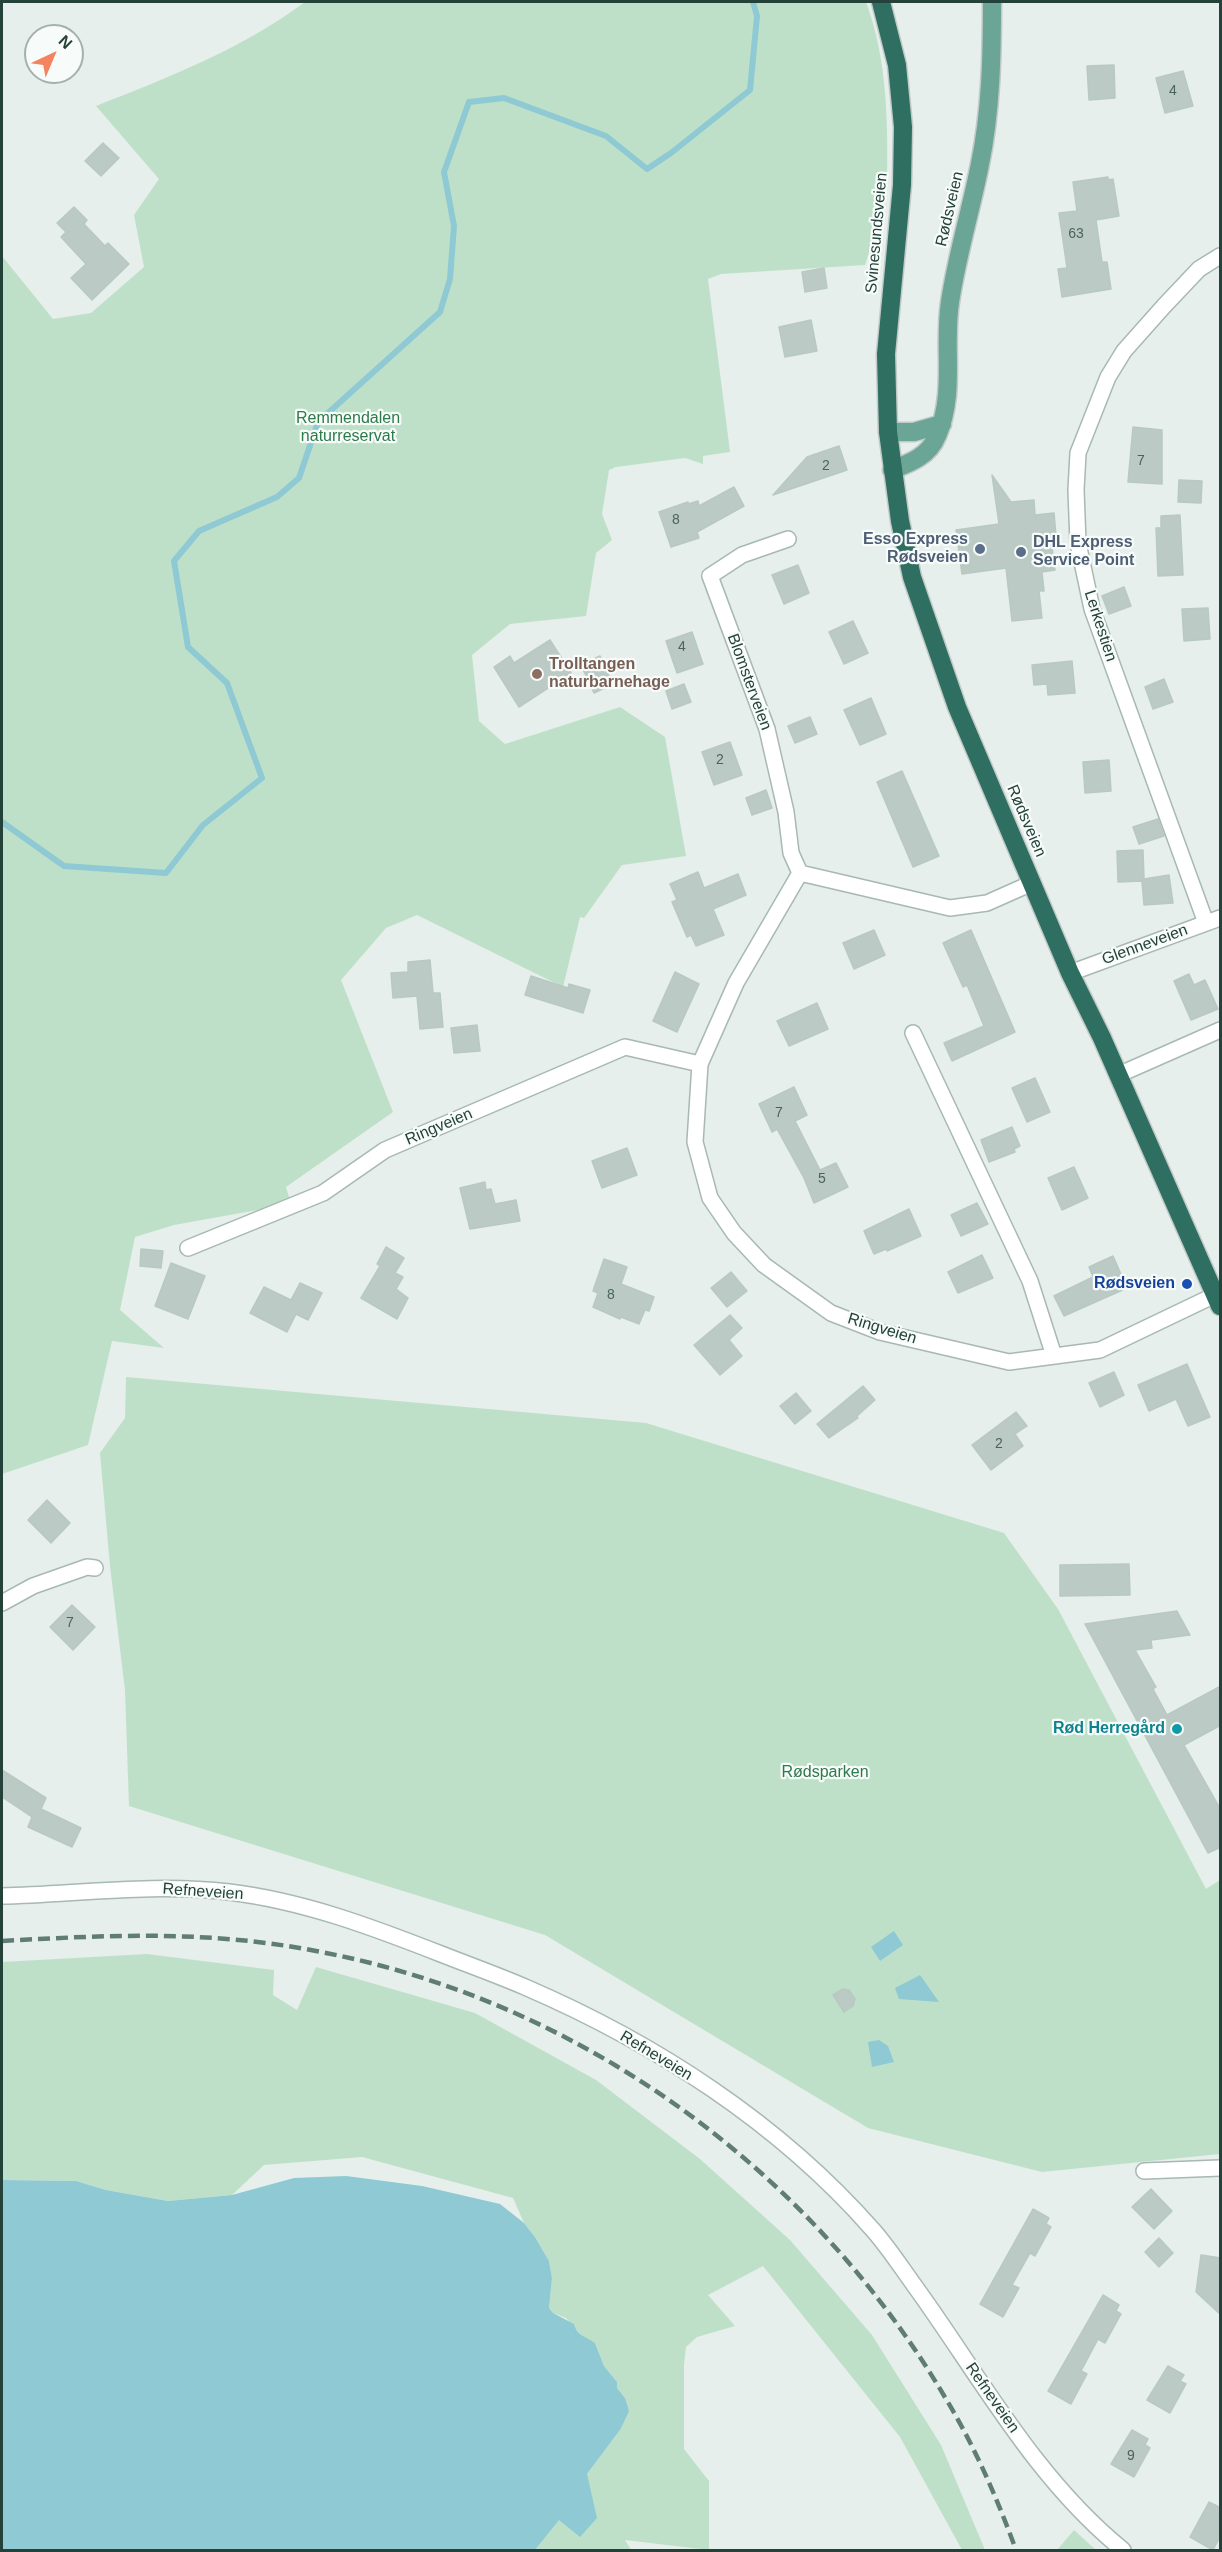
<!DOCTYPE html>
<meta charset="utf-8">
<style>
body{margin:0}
#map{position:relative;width:1222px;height:2552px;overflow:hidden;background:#e6efeb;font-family:Arial,sans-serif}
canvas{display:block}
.frame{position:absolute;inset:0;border:3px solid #24423a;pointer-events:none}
.north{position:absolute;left:24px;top:24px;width:60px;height:60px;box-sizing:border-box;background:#f7fbf9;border:2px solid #a3b1ad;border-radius:50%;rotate:44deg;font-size:16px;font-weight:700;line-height:24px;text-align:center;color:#24423a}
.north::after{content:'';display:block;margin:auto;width:21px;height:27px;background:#f4845f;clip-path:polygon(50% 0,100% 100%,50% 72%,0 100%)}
</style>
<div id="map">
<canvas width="1222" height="2552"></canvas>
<div class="frame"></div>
<div class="north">N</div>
</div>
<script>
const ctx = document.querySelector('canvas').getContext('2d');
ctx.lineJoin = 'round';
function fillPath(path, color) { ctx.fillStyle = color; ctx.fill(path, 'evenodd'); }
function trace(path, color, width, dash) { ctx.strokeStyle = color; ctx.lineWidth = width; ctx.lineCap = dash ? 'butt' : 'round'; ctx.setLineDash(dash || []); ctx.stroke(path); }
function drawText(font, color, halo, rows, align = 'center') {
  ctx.font = font + ' Arial,sans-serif'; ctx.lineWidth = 4.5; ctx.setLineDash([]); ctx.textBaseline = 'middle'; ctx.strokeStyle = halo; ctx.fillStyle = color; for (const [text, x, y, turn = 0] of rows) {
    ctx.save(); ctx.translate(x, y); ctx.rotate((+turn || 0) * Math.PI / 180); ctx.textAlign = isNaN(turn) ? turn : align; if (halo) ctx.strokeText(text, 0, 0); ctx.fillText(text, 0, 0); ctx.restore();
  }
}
const green = new Path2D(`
 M305,2H866C888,61 888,125 887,187L883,191V208L865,265L721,274L708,279L730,452L703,456V464L685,458L616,467L609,470L602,514L612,540L596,553L586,616L510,624L472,655L479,721L505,744L620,707L665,737L686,856L622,865L584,918L580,917L563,987L417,915L386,928L341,980L393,1112L286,1187L291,1204L174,1225L135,1237L120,1310L164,1348L112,1341L88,1445L2,1474V256L53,319L91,313L144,267L134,215L159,179L96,106C169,77 242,49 305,2Z
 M126,1377L646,1423L1004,1533L1058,1609L1206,1889L1220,1880V2154L1042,2172L868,2128L545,1935L129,1806L125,1690L110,1566L100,1453L125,1418Z
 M147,1954L274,1970L273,1995L297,2010L316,1967L475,2013L596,2080L700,2159L790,2240L872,2335L941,2445L985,2550H962L900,2437L763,2266L708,2295L735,2326L697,2337L686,2347L684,2365V2449L709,2481V2550L625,2540L631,2550H535L559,2519L587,2474L620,2430L625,2398L617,2388V2382L604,2366L595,2343L583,2337L566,2318L553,2313L549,2308L552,2278L549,2261L535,2237L524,2223L513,2198L362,2157L264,2165L232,2195L168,2201L106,2190L76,2181L2,2180V1962Z
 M1074,2530L1096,2550H1057Z`);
const water = new Path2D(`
 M894,1931L903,1945L880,1961L871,1947Z
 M920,1975L939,2002L899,1999L895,1988Z
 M879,2040L888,2046L894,2062L872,2067L868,2042Z
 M346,2176L422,2186L500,2204L524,2223L535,2237L549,2261L552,2278L549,2308L553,2313L574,2324C577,2336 587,2337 595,2343L604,2366L617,2382V2388L625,2398L629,2411L620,2430L587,2474L597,2518L580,2537L559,2520L535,2550H2V2180L76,2181L106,2190L168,2201L232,2195L294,2178Z`);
const stream = new Path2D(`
 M2,822L64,866L166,873L203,825L262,778L227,683L188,647L174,561L199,531L277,497L299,478L318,422L440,312L450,279L454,226L444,172L469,102L504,98L606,136L647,169L671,153L750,90L757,16L753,2`);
const building = new Path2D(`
 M1114,65L1115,98L1089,100L1087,66Z
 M1183,71L1193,106L1165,113L1156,78Z
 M103,143L119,158L101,176L85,161Z
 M1108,177V180L1113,179L1119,216L1096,220L1102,262H1107L1111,289L1062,297L1058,269L1067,268L1059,213L1077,211L1073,182Z
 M74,207L87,220L84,224L105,246L108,243L129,264L92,300L71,278L86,264L61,237L66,232L57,223Z
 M824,268L827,288L805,292L802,272Z
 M811,320L817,351L785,357L779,327Z
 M1133,427L1162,430V484L1128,482Z
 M839,446L847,470L773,495L807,457Z
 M992,475L1011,502L1034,500L1035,515L1054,513L1057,546L1052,547L1055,570L1042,572L1044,591H1039L1042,618L1012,621L1006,568L962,574L956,530L999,524Z
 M1179,480L1202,481L1201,503L1178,502Z
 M734,487L744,506L697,532L699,538L671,547L659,512L688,502V504L698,501L699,506Z
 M1180,515L1183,575L1158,576L1156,528H1161V516Z
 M798,565L809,593L784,604L772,575Z
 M1124,587L1131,606L1109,614L1102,596Z
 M1208,608L1210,639L1184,641L1182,609Z
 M853,621L868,653L844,664L829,632Z
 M692,632L703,664L677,673L666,641Z
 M550,640L571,673L519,707L494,667L510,656L514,663Z
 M600,656L613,684L594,693L581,665Z
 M1072,661L1075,693L1048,695L1047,684L1034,685L1032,665Z
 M1164,679L1173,702L1153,709L1145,687Z
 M684,684L691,702L672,709L666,691Z
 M871,698L886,734L860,745L844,710Z
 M810,717L817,734L795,743L788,726Z
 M730,742L742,775L714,785L702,752Z
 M1109,760L1111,791L1085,793L1083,762Z
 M902,771L939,856L913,867L877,782Z
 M766,790L772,808L752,815L746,798Z
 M1158,819L1164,836L1139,844L1133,827Z
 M1143,850L1144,879L1169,875L1173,903L1144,905L1142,881L1118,882L1117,851Z
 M698,872L704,888L738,874L746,895L713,909L724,935L696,946L691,935L687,937L672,902L677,900L670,884Z
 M874,930L885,955L854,969L843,943Z
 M971,930L1015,1032L952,1061L944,1043L984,1026L967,985L963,987L943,943Z
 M430,960L433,993H440L443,1027L420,1029L417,996L393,998L391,973L408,972V962Z
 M675,972L699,984L677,1032L653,1021Z
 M1189,974L1194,985L1205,980L1218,1009L1191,1020L1174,981Z
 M531,976L568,988L569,984L590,990L583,1013L525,995Z
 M817,1003L828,1029L789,1046L777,1021Z
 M477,1025L480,1051L454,1053L451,1028Z
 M1035,1078L1050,1112L1027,1122L1012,1088Z
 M794,1087L807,1115L795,1121L820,1170L836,1163L848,1187L814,1203L804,1178L777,1129L772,1132L759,1104Z
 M1012,1127L1020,1146L1014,1149L1015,1152L989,1162L981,1140Z
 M627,1148L637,1175L602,1188L592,1161Z
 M1074,1167L1088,1198L1062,1210L1048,1178Z
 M485,1182L486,1190L491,1189L495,1204L516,1200L520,1221L470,1229L460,1188Z
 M977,1203L988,1224L961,1236L951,1215Z
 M909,1209L921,1236L887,1251L886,1249L874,1254L864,1231Z
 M386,1247L404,1258L395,1273L403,1277L396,1289L408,1298L397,1319L361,1298L380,1266L377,1264Z
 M141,1249L163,1251L161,1268L140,1266Z
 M982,1255L993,1278L958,1293L948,1272Z
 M1113,1256L1127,1288L1064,1316L1054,1296L1093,1277L1089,1267Z
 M604,1259L627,1267L621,1284L654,1297L649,1311L645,1310L639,1324L621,1317L620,1319L593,1307L598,1293L593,1291Z
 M171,1263L205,1276L188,1319L155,1306Z
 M731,1272L747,1291L727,1307L711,1288Z
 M300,1283L322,1293L308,1320L296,1314L287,1332L250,1313L264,1287L291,1300Z
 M730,1315L742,1328L729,1340L742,1356L720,1375L694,1345Z
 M1187,1364L1210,1417L1188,1426L1176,1399L1149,1411L1138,1385Z
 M1114,1372L1124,1395L1100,1407L1089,1383Z
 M863,1386L875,1400L857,1416L858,1418L829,1438L817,1424Z
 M796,1393L811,1411L795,1424L780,1406Z
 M1016,1412L1027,1426L1015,1434L1023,1446L991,1470L972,1445Z
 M47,1500L70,1523L51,1543L28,1520Z
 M1129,1564L1130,1595L1060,1596V1565Z
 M72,1605L95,1627L73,1650L50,1627Z
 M1177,1611L1190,1635L1151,1640L1152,1648L1135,1650L1156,1687L1153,1689L1167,1715L1221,1686V1725L1184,1745L1221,1810V1847L1208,1853L1085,1624Z
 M2,1770L46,1798L41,1809L81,1828L72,1847L28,1827L32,1817L2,1797Z
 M843,1989L849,1990L855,1999L853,2006L844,2012L833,1995Z
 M1151,2189L1172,2211L1154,2229L1132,2207Z
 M1033,2209L1049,2218L1046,2224L1051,2227L1035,2256L1030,2253L1012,2285L1019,2288L1003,2317L980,2304Z
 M1159,2238L1173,2253L1159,2267L1145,2252Z
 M1201,2255L1221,2258V2315L1196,2292Z
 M1103,2295L1119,2305L1116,2311L1121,2314L1105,2343L1098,2339L1081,2371L1087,2374L1071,2404L1048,2391Z
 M1168,2366L1184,2375L1180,2381L1186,2384L1170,2413L1147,2400Z
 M1132,2430L1148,2439L1145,2445L1150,2448L1134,2477L1111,2464Z
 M1209,2502L1221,2508V2535L1213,2550L1190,2537Z`);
const street = new Path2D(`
 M788,539L742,555L710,576L767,729L786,812L791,853L800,873
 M1032,883L987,903L950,908L800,873L736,983L700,1064L695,1142L710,1198L734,1233L764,1265L831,1313L880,1332L1009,1362L1100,1350L1215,1295
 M1206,923L1092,609L1078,543L1076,490L1078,453L1108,377L1124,351L1164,306L1199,269L1220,256
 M1070,973L1220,918
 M913,1033L1030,1281L1054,1356
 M1118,1075L1220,1030
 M188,1248L323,1193L385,1150L625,1047L700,1064
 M2,1603L33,1586L87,1567L95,1568
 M2,1896C77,1894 154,1883 229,1892C303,1901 372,1927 441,1954C469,1965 497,1975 525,1987C655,2043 779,2123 873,2230C888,2247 901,2267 914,2285C980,2376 1035,2479 1123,2550
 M1144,2171L1220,2168`);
const primary = new Path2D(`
 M888,432H914L942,424
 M892,470C910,463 929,456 937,436C956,393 943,347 950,302C957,255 971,210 980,164C991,110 992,56 992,2`);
const highway = new Path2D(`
 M881,2L897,65L903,127L902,185L886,354L888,432L900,521L912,577L957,707L1070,973L1102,1038L1220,1306`);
const rail = new Path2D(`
 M2,1941C110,1935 208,1930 316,1951C579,2000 811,2169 946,2399C975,2447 997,2498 1016,2550`);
const markers = [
 [980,549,6,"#5c6f8a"],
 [1021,552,6,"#5c6f8a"],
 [537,674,6,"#8d6e63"],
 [1187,1284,6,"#1a4fb4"],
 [1177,1729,6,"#0f9aa8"]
];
const numberNames = [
 ["4",1173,91],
 ["63",1076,234],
 ["7",1141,461],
 ["2",826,466],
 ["8",676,520],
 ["4",682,647],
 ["2",720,760],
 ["7",779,1113],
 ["5",822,1179],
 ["8",611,1295],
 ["2",999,1444],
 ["7",70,1623],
 ["9",1131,2456]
];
const streetNames = [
 ["Rødsveien",950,209,-77],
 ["Svinesundsveien",877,233,-85],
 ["Lerkestien",1100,626,72],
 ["Blomsterveien",749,682,70],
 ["Rødsveien",1026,821,67],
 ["Glenneveien",1145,945,-20],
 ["Ringveien",439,1127,-23],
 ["Ringveien",882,1329,17],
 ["Refneveien",203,1892,4],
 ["Refneveien",656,2056,31],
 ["Refneveien",992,2398,55]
];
const parkNames = [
 ["Remmendalen",348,419],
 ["naturreservat",348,437],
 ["Rødsparken",825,1773]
];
const serviceNames = [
 ["Esso Express",968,540],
 ["Rødsveien",968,558],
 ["DHL Express",1033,543,"left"],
 ["Service Point",1033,561,"left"]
];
const educationNames = [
 ["Trolltangen",549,665],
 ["naturbarnehage",549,683]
];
const transitNames = [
 ["Rødsveien",1175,1284]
];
const cultureNames = [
 ["Rød Herregård",1165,1729]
];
fillPath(green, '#bfe0c8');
fillPath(water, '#8ec9d4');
trace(stream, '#8ec9d4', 6);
fillPath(building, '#bbcac4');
trace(building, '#b8c9c2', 1.5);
trace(street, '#a8b8b2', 18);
trace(primary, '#c2cac8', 21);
trace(highway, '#c2cac8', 21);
trace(street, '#fff', 15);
trace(primary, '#6aa596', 18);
trace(highway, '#2f6f62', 18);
trace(rail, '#5f7d75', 4.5, [12, 6]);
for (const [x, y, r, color] of markers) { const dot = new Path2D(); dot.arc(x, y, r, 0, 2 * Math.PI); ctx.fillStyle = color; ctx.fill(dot); trace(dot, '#f7fbf9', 2); }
drawText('14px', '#4a645c', null, numberNames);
drawText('16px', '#24423a', '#f7fbf9', streetNames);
drawText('16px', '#2d7a4b', '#f7fbf9', parkNames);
drawText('bold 16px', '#4e5e75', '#f7fbf9', serviceNames, 'right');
drawText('bold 16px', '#785e54', '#f7fbf9', educationNames, 'left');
drawText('bold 16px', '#164399', '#f7fbf9', transitNames, 'right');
drawText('bold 16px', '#0d838f', '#f7fbf9', cultureNames, 'right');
</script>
